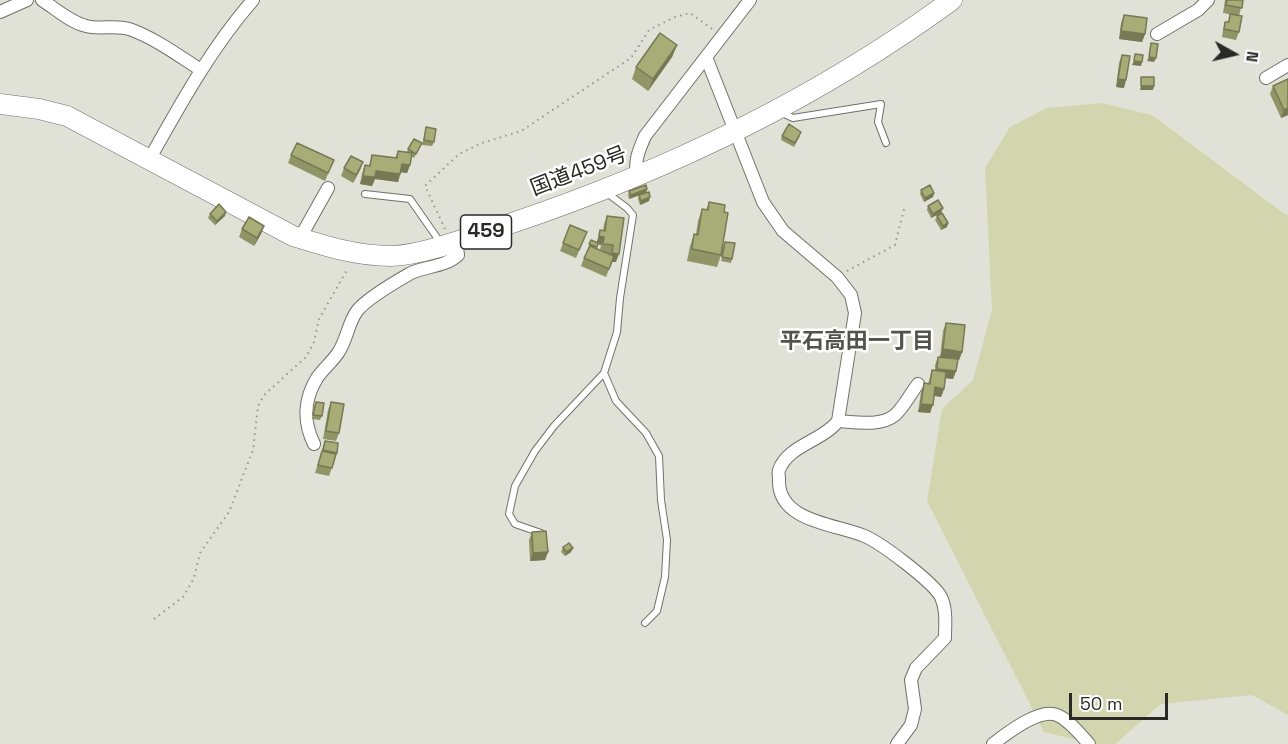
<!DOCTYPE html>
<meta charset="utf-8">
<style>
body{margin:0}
#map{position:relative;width:1288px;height:744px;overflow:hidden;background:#e0e2d7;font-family:"Space Grotesk",sans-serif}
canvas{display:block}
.north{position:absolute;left:1204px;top:24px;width:60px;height:60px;-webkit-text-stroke:4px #fff;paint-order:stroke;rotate:98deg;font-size:16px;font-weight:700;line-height:24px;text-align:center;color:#292925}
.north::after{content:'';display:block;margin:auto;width:21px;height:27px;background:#292925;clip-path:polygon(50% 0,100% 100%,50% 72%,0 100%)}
.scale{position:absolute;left:1069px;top:693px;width:99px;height:27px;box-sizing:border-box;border:3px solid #292925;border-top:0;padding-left:8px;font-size:18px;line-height:21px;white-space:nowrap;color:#292925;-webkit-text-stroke:4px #fff;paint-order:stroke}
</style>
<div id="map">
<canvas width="1288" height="744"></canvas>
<div class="north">N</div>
<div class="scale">50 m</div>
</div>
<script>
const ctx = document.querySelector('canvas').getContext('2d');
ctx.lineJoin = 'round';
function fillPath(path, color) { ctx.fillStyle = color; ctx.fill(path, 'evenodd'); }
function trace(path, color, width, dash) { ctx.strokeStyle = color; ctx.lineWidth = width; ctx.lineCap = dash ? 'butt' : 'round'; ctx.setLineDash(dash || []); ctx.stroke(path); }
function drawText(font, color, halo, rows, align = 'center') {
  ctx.font = font + ' "Space Grotesk","Noto Sans JP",sans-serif'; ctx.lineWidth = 5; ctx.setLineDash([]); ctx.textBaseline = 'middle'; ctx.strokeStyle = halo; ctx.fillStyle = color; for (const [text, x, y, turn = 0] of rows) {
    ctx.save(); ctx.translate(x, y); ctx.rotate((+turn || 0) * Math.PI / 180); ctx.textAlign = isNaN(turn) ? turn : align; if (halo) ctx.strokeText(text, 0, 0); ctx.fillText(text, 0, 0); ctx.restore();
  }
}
const green = new Path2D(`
 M1101,103L1152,115L1286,215H1288V715L1252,695L1161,704L1115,744H1093L1044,732L927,501L942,409L973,380L992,310L985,168L1010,127L1047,108Z`);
const path = new Path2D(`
 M445,229L425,186L459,154L482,143L521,131L631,58L649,30L675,17L690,13L712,29
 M847,271L895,245L905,205
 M154,619L184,596L194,578L200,553L229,512L253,450L258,406L264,395L306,357L314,342L319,319L348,268`);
const service = new Path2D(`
 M780,112L793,118L881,104L878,122L886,143
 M607,193L627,208L633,215L620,298L617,332L604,373L616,401L646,433L659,456L661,500L667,540L665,577L657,611L645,623
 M365,194L410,199L440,242
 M541,533L515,524L509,514L515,486L535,451L554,426L604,373`);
const minor = new Path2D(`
 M42,0C56,9 70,22 86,26C101,30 117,24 132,30C156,39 179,56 201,70
 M0,12L27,0
 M1157,34L1198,10L1208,0
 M706,57L763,202L783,231L837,277L851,295L855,313L838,421C823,441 788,445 779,470C778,473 779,476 779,479C777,521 834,524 862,535C879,541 933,582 941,597C947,610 945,624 945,638L916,668L911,680L915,709L911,725L897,744
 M1266,78L1288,65
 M149,160C180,105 211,48 253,0
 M637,176C634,161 639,150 645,136L750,0
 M300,238L328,188
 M838,421C855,422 881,427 895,415C904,407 910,394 918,384
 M314,444C303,422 304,399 317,378C323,369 332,362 338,353C347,340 348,323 357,311C367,298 397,281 411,273C426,266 445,267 458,255L456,241
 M993,744C1007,733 1039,708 1057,715C1069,720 1080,734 1089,744`);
const trunk = new Path2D(`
 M0,104L39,109L67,116L293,236C325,246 357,256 391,256C425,255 475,235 509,224C667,171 817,99 952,0`);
const wall = new Path2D(`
 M1225,0H1243L1239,16L1223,13Z
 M1230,14L1239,32L1236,40L1222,37L1223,30L1225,22H1228Z
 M1124,15L1145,34L1142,42L1119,39L1121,23Z
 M677,45L672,57L648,91L632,79L636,67Z
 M1122,55L1124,88L1116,87L1119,63Z
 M1273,86L1288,115L1281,118L1270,94Z
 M426,127L434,142L432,146L422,145Z
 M782,136H800L794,147L781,140Z
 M420,147L414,158L411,156L410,165L407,173L401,172L398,182L375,179L372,186L360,184L362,174L365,165L369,166L372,155L395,158L398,151L407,152L408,149Z
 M291,155L334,160L325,181L288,163Z
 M363,162L360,170L353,183L341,176L344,168Z
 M647,189L646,193L649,201L640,205L638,199L639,195L629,199L628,195L629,191Z
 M921,190L934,193L933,197L924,202L920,194Z
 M709,202L724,212L721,255L717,267L687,261L690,246L694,234H696L698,221L702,209L706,210Z
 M928,206L941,213L931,218L927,210Z
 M210,214L225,216L215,225L208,218Z
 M607,216L616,262H612L606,277L581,266L591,240L597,242L600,230L603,231L604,224ZM598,244L601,245L600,250L596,249Z
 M937,216L948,223L947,227L941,230L935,220Z
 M570,225L587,232L576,258L560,251Z
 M264,226L261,234L254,246L239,237L242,229Z
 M725,242L732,259L731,263L721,261Z
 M946,323L962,352L959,360H958L956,371L953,379L946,378L944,389L941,397L934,396L930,413L918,412L921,392L924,383L928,384L932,370L935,371V365L938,357H940L943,331Z
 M316,402L322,416L320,420L312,419Z
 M331,402L339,433L336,441L323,439L328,410Z
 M325,441L337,453L329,476L315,473Z
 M532,532L548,552L545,560L530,561L529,540Z
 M563,547L571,552L565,556L561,552Z`);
const shadedWall = new Path2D(`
 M1121,31L1145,34L1142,42L1119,39Z
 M677,45L672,57L648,91L653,79Z
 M1149,57L1156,58L1154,62L1147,61Z
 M1134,61L1142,62L1141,66L1132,65Z
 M1118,79L1126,80L1124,88L1116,87Z
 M1141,86H1154L1153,90H1140Z
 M1288,108V115L1281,118L1284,110Z
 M363,162L360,170L353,183L356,175Z
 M402,164L410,165L407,173L399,172Z
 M376,171L400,174L398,182L375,179L372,186L360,184L363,176Z
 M647,189L646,193L629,199L631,195Z
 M934,193L933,197L924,202L925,198Z
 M650,197L649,201L640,205L641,201Z
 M943,208L941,213L931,218L933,214Z
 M226,212L225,216L215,225L217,221Z
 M948,223L947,227L941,230L943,226Z
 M264,226L261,234L254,246L257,238Z
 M599,236L604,237L601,245L596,244Z
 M612,253L619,254L616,262H612L606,277L612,262L609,261Z
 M943,349L962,352L959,360L940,357Z
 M937,369L956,371L953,379L934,377Z
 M935,387L944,389L941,397L932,395Z
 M921,404L933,405L930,413L918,412Z
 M573,548L571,552L565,556L566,552Z
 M548,552L545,560L530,561L533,553Z`);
const building = new Path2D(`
 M1227,0H1243L1242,8L1226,5Z
 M1230,14L1242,16L1239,32L1224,29L1225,22H1229Z
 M1124,15L1147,18L1145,34L1121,31Z
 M660,33L677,45L653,79L636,67Z
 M1151,43L1158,44L1156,58L1149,57Z
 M1135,54L1143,55L1142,62L1134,61Z
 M1122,55L1130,56L1126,80L1118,79Z
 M1141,77H1154V86H1141Z
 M1288,79V108L1284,110L1273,86Z
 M789,124L801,132L795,143L782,136Z
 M426,127L436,129L434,142L424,140Z
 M414,139L422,143L416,154L408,149Z
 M297,143L334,160L328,173L291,155Z
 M398,151L412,153L410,165L402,164L400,174L376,171L375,177L363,176L365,165L370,166L372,155L397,158Z
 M351,156L363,162L356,175L344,168Z
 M646,185L647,189L631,195L629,191Z
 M930,185L934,193L925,198L921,190Z
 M649,192L650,197L641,201L639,195Z
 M938,200L943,208L933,214L928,206Z
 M709,202L725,205L724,212L728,213L721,255L692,249L694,234L698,235L702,209L708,210Z
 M219,204L226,212L217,221L210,214Z
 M942,213L948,223L943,226L937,216Z
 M607,216L624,218L619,254L612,253L613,245L603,244L604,237L599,236L600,230L605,231Z
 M249,217L264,226L257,238L242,229Z
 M570,225L587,232L579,250L563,243Z
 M591,240L598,243L597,247L589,244Z
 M725,242L735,243L732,259L722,257Z
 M590,246L614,256L609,269L584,258Z
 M946,323L965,325L962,352L943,349Z
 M938,357L958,359L956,371L937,369Z
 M932,370L946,372L944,389L935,387L933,405L921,404L924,383L930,384Z
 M316,402L324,403L322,416L313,415Z
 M331,402L344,404L339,433L326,431Z
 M325,441L338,443L337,453L323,450Z
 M322,451L336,454L332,468L318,465Z
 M546,531L548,552L533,553L532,532Z
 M569,543L573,548L566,552L563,547Z`);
const shields = [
 [486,232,51]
];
const shieldNames = [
 ["459",486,232]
];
const streetNames = [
 ["国道459号",579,172,-21]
];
const neighbourhoodNames = [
 ["平石高田一丁目",857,342]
];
fillPath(green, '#d2d6ae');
trace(service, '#707168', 8);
trace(minor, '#707168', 14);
trace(trunk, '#707168', 21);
trace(path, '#95968e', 2, [1.5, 4.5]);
trace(service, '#fff', 6);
trace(minor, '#fff', 12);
trace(trunk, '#fff', 20);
fillPath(wall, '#909567');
fillPath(shadedWall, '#767954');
fillPath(building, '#a8ad78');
trace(building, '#767954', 1.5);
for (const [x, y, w] of shields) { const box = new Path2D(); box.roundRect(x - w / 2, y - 17, w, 34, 4.5); ctx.fillStyle = '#fff'; ctx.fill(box); trace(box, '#292925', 1.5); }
drawText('bold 20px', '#292925', null, shieldNames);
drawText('21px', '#292925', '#fff', streetNames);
drawText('bold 22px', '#52534a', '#fff', neighbourhoodNames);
</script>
